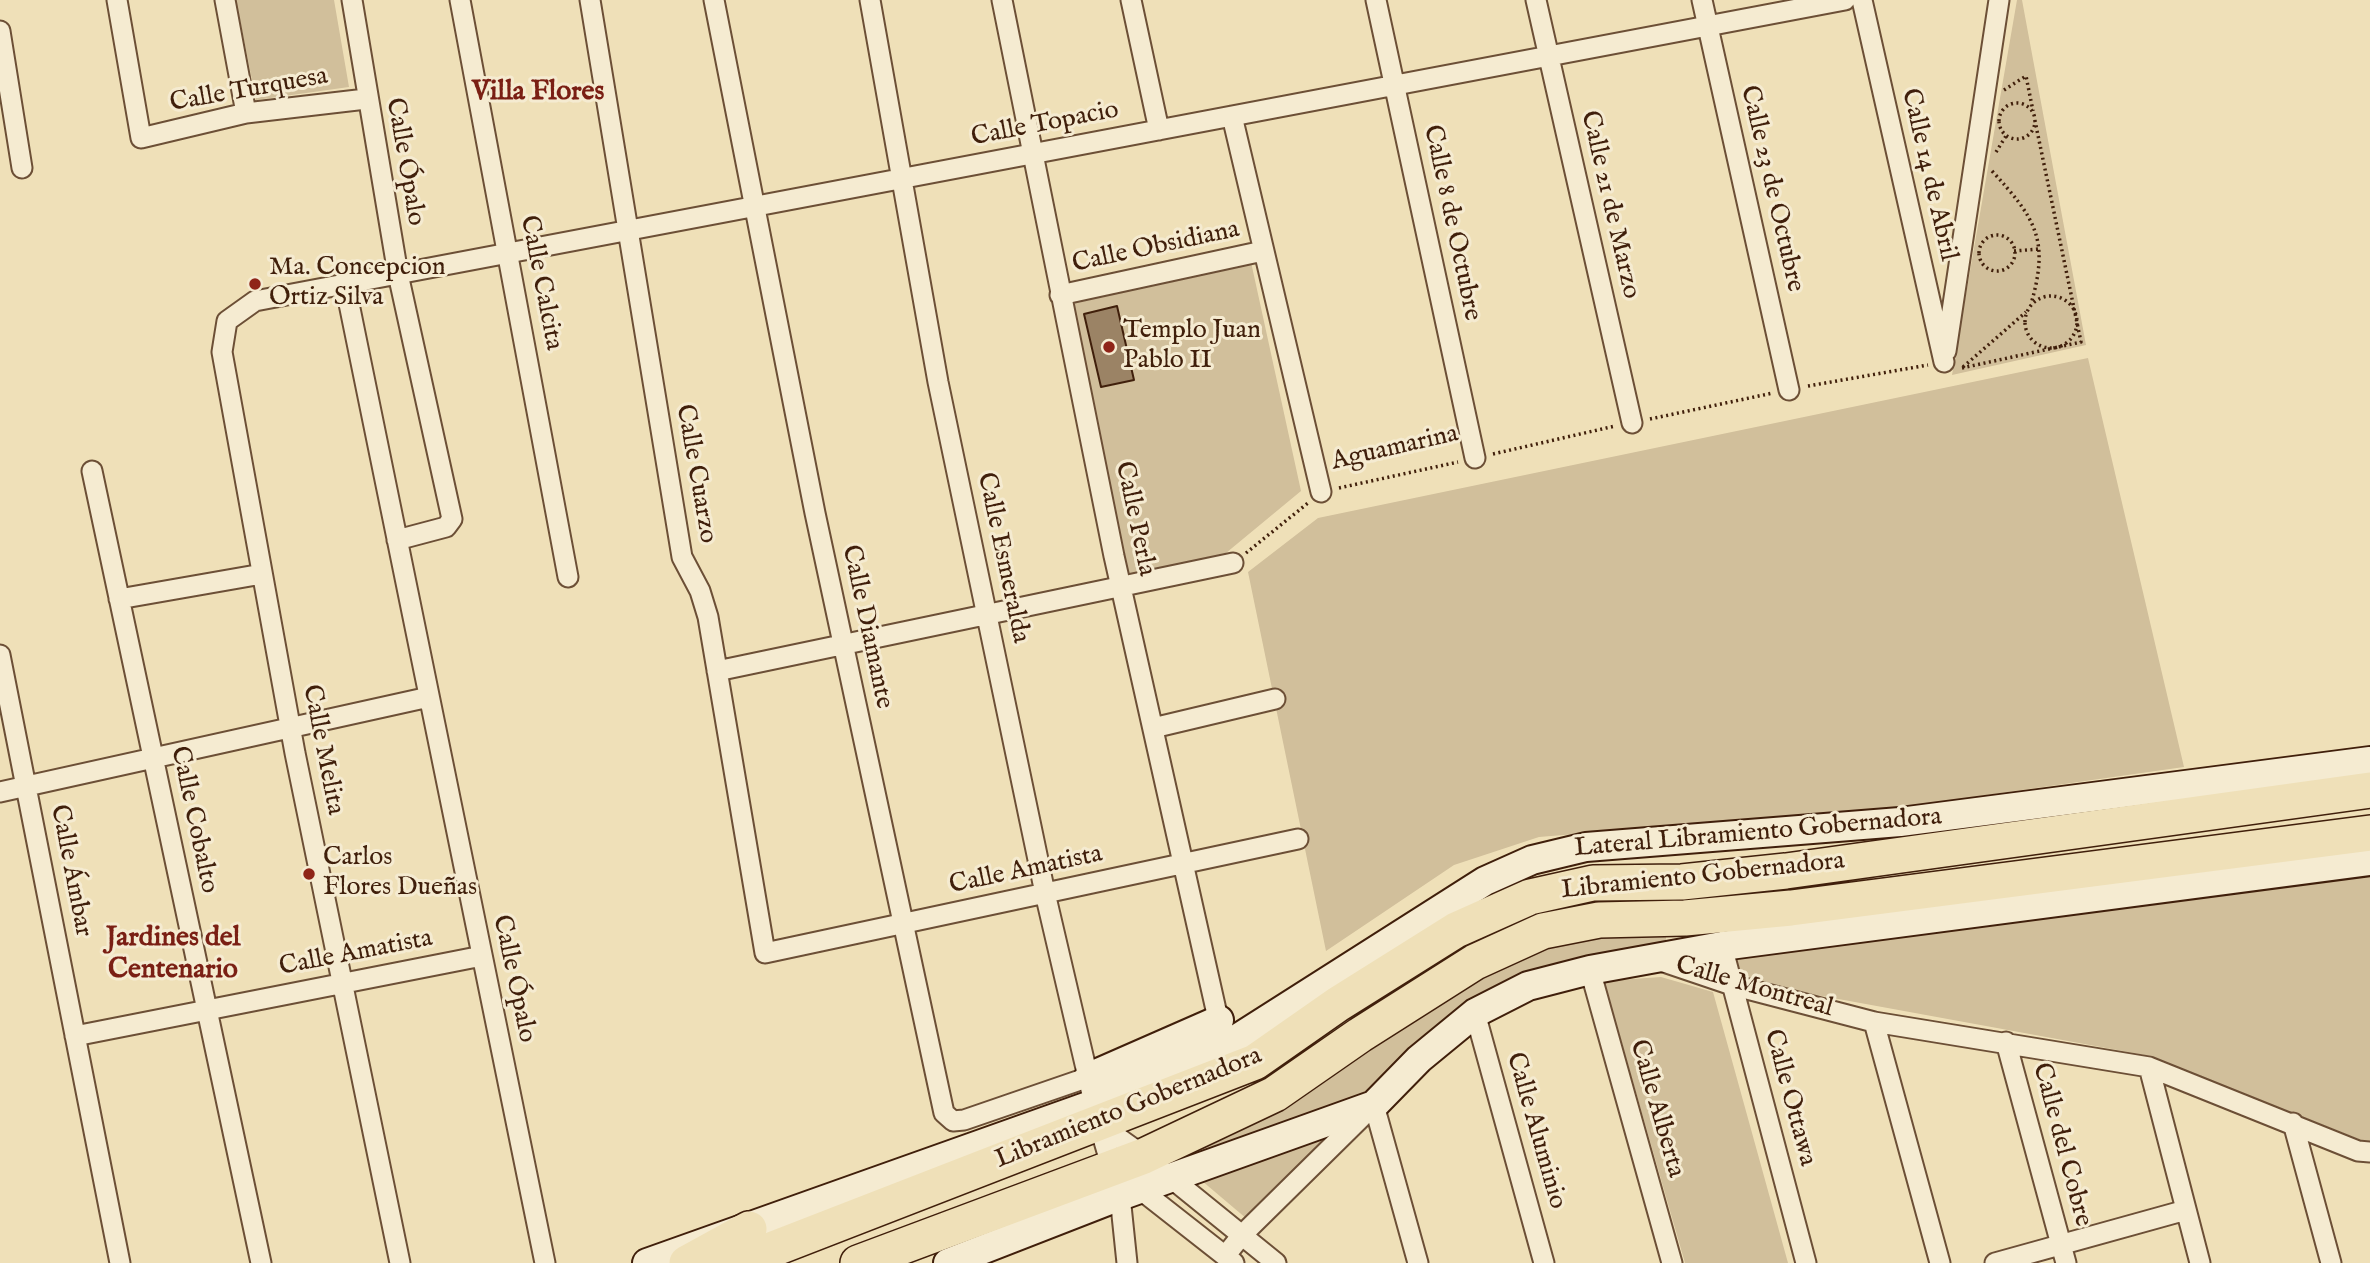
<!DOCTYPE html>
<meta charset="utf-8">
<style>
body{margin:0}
canvas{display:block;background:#efe0b8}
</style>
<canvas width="2370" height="1263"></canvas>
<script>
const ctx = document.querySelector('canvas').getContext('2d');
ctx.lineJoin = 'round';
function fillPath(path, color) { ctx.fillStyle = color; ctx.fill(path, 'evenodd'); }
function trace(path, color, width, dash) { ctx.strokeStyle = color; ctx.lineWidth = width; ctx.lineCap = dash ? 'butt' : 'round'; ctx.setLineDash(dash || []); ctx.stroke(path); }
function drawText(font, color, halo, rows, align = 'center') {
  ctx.font = font + ' "IM FELL English",serif'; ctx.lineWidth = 6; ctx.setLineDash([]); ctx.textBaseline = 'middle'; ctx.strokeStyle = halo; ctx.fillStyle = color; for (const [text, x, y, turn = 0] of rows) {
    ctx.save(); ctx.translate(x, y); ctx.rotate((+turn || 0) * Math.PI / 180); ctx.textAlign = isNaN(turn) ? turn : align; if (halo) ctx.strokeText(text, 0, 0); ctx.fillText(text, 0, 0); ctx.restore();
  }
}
const green = new Path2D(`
 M236,0H334L349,87L256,100Z
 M2017,0H2022L2086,345L1952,375Z
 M1251,262L1301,491L1226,553L1128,575L1068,301Z
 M2088,358L2184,767L1895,808L1539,837L1454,865L1326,951L1248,572L1318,518Z
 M2370,871V1141L2361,1140L2150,1056L1740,981L1736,955Z
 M1610,933H1666V945L1543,971L1370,1092L1180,1164L1178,1156L1229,1137L1290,1104L1480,977L1520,957L1566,942Z
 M1661,977L1713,992L1788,1263H1685L1604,981Z
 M1337,1130L1247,1219L1195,1175Z`);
const building = new Path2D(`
 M1117,306L1134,380L1101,387L1084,314Z`);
const path = new Path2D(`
 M2004,90L2026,76L2033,111
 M1999 121a18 18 0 1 1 36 0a18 18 0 1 1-36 0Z
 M1996,152L2006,136
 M1992,171C2035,218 2050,239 2031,304
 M1979 253a18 18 0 1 1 36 0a18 18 0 1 1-36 0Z
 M2014,251L2039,249
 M2025 322a26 26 0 1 1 52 0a26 26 0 1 1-52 0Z
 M1963,367L2026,312
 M1962,368L2081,342L2035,121
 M1808,386L1928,365
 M1650,419L1773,393
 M1493,454L1615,426
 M1339,488L1458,462
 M1246,553L1308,503`);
const street = new Path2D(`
 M117,0L141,138L246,113L366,99
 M225,0L246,113
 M352,0L398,274L452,519L446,527L397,540
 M460,0L568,577
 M590,0L682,557L700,591L708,617L765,953L1298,839
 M714,0L815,513L944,1113L953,1121L964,1120L1089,1077
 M870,0L938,382L1045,893L1099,1124L1120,1196L1127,1263
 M1002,0L1114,556L1221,1032
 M1131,0L1159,130
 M1376,0L1475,458
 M1536,0L1632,423
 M1702,0L1789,390
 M1862,0L1944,362
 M0,31L22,168
 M1232,116L1321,492
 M345,284L545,1263
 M1060,295L1263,251
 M1946,351L1999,0
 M92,471L261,1263
 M119,599L262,574
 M0,655L120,1263
 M717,671L1233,563
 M1153,728L1275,699
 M0,792L429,697
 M1722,946L1806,1263
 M1658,960L1732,985L1874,1022L2149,1067L2358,1151L2370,1152
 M1590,970L1672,1263
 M1475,1013L1544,1263
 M1874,1022L1940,1263
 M75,1036L482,956
 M2006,1042L2066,1263
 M2149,1067L2200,1263
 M2293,1123L2331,1263
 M1099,1124L1144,1156L1276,1263
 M1132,1183L1234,1263
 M1225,1256L1242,1235L1374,1105L1418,1263
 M400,1263L295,753L222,352L227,321L255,301L1845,0
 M1995,1263L2186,1210`);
const secondary = new Path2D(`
 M1089,1077L1219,1020
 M647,1263L1094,1104L1224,1047L1485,881L1532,860L1586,847L1900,822L2370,761
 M948,1263L1120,1196L1374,1105L1419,1059L1475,1013L1528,986L1590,970L1722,946L2370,861`);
const highway = new Path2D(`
 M687,1263L749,1229
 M737,1263L1255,1062L1338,1004L1456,930L1530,897L1593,883L1682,882L1786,871L2370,790
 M858,1263L1144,1156L1275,1094L1360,1035L1475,962L1543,931L1599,920L1685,918L1791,908L2370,833`);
const markers = [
 [255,284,7,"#8f2418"],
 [1109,347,7,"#8f2418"],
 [309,874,7,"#8f2418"]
];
const streetNames = [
 ["Calle Turquesa",249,91,-10],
 ["Calle Topacio",1045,125,-11],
 ["Calle Ópalo",404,162,80],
 ["Calle 14 de Abril",1928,175,77],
 ["Calle 23 de Octubre",1771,189,77],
 ["Calle 21 de Marzo",1609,205,77],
 ["Calle 8 de Octubre",1451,223,78],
 ["Calle Obsidiana",1156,248,-12],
 ["Calle Calcita",540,283,79],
 ["Aguamarina",1395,449,-13],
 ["Calle Cuarzo",695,474,80],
 ["Calle Perla",1134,519,78],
 ["Calle Esmeralda",1002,558,78],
 ["Calle Diamante",866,627,78],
 ["Calle Melita",322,750,79],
 ["Calle Cobalto",193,820,78],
 ["Lateral Libramiento Gobernadora",1758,834,-5],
 ["Calle Ámbar",70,871,79],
 ["Calle Amatista",1026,871,-12],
 ["Libramiento Gobernadora",1703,877,-6],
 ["Calle Amatista",356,954,-11],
 ["Calle Ópalo",513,979,78],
 ["Calle Montreal",1754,988,16],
 ["Calle Ottawa",1789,1098,75],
 ["Libramiento Gobernadora",1129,1109,-22],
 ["Calle Alberta",1656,1109,74],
 ["Calle Aluminio",1535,1131,74],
 ["Calle del Cobre",2061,1145,75]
];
const poiNames = [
 ["Ma. Concepcion",269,269],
 ["Ortiz Silva",269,299],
 ["Templo Juan",1123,332],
 ["Pablo II",1123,362],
 ["Carlos",323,859],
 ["Flores Dueñas",323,889]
];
const neighbourhoodNames = [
 ["Villa Flores",538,93],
 ["Jardines del",173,939],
 ["Centenario",173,971]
];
fillPath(green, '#d1bf9b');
fillPath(building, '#9b8365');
trace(building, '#401f0b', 2);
trace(street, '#6c4f36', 23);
trace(secondary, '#401f0b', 32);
trace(highway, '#401f0b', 38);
trace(path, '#401f0b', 3.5, [2, 3.5]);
trace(street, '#f5ebd1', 19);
trace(secondary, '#f5ebd1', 28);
trace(highway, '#efe0b8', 35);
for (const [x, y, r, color] of markers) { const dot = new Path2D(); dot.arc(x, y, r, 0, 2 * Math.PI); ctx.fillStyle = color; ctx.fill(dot); trace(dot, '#f5ebd1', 2.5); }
drawText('26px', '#401f0b', '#f5ebd1', streetNames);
drawText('26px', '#401f0b', '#f5ebd1', poiNames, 'left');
drawText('bold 28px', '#7a1f14', '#f5ebd1', neighbourhoodNames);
</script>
